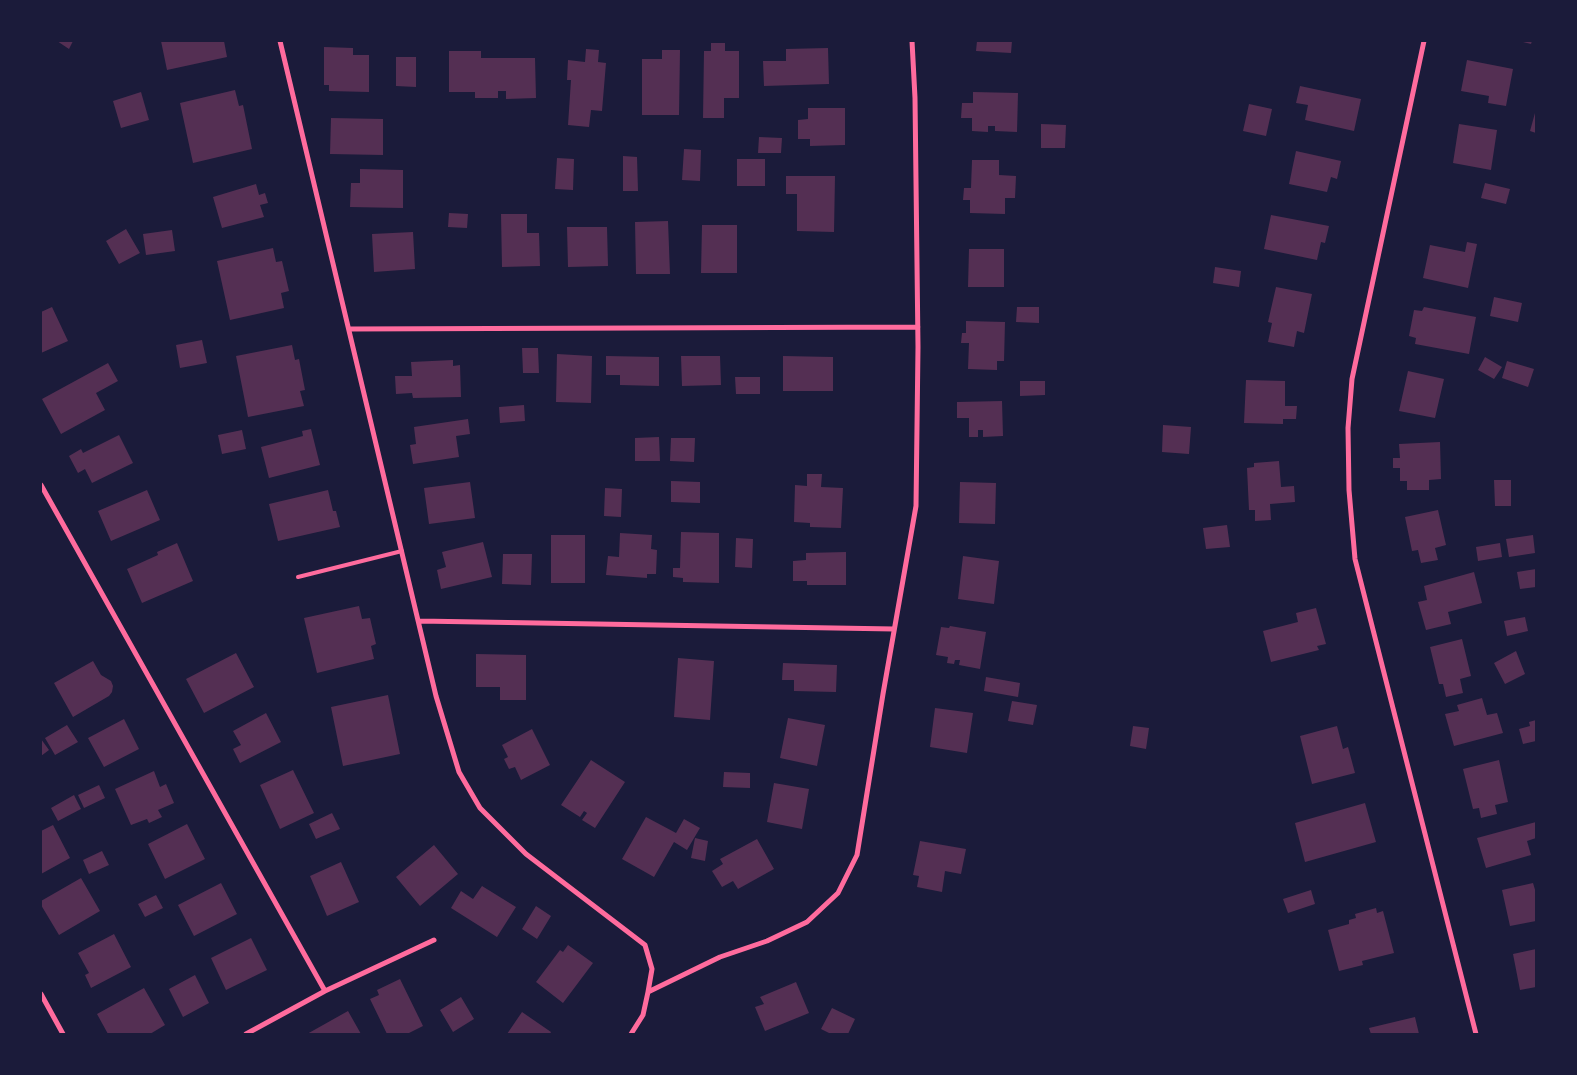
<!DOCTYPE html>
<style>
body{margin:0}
#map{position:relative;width:1577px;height:1075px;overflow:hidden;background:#1b1b3a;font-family:"PT Sans",sans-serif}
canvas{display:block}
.frame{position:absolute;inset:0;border:42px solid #1b1b3a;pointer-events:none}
</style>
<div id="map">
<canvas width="1577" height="1075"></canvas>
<div class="frame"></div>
</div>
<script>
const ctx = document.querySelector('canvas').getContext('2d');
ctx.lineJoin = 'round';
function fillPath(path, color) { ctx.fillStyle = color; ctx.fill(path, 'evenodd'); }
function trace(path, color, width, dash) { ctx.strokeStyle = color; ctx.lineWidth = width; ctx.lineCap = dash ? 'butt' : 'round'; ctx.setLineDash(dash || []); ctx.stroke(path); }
const building = new Path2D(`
 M57,41H73L69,49Z
 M161,41H224L227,57L167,70Z
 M977,41H1012L1011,53L976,51Z
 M1519,41H1532L1531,44Z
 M711,43H725V51H739V98H724V118H703L704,51H711Z
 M324,47L353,48V55H369V92L329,91V85H324Z
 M828,48L829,84L764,86L763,61H786V49Z
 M586,49L599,50L598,62L606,63L602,111L591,110L589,127L568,125L571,80H567L568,60L585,62Z
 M662,50H680L679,115H642V59H662Z
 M449,51H481V58H535L536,98L506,99V91H498V98H475V92H449Z
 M396,57H416V87L396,86Z
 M1467,60L1513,69L1506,106L1488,103L1489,96L1461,91Z
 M1300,86L1361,99L1354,131L1305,120L1308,105L1296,103Z
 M235,90L239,106L243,105L252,149L193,163L180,103Z
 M141,92L149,120L121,128L113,101Z
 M973,92L1018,93L1017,132L995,131V126H988V132L972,131V118H961L962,103H973Z
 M1249,104L1272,109L1266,136L1243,131Z
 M808,108H845V145L810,146V139H798V120L808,119Z
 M1535,113H1536V133L1530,131Z
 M331,118L383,119V155L330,154Z
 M1041,124L1066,125L1065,148H1041Z
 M1459,124L1497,130L1491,170L1453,163Z
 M759,137L782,138L781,153H758Z
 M684,149L701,150L700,181L682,180Z
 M1296,151L1341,161L1337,179L1331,177L1327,192L1289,184Z
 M623,156L637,157L638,191H623Z
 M557,158L574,159L573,190L555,189Z
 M737,159H765V186H737Z
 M972,160H999V175L1016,176L1015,198H1005V214L970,213V200H963L964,188H971Z
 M360,169L403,170V208L350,207L351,183H360Z
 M786,176H835L834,232L797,231V194H786Z
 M1485,183L1510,189L1506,204L1481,198Z
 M256,184L259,195L265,193L268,203L260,205L264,217L222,228L213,197Z
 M449,213L468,214L467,228L448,227Z
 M501,214H527V233H539L540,266L502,267Z
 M1271,215L1329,226L1325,243L1321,242L1317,260L1264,249Z
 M668,221L670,274H636L635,222Z
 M702,225H737V273H701Z
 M567,227H607L608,266L568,267Z
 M126,229L140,253L119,264L106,241Z
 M172,230L175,251L146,255L143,234Z
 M413,232L415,269L374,272L372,234Z
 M1467,242L1477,244L1468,288L1423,278L1430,245L1465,252Z
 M273,248L276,262L282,261L289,291L281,293L284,308L230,320L217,261Z
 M969,249H1004V287H968Z
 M1215,267L1241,271L1239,287L1213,283Z
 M1276,287L1312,294L1304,333L1297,331L1294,347L1268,342L1272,323L1268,322Z
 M1494,297L1522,303L1518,322L1490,316Z
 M52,307L68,341L41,353V312Z
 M1017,307H1039V323L1016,322Z
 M1424,307L1476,317L1469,354L1415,344L1416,338L1409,336L1414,310L1422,311Z
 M966,321L1005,322L1004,361H997V370L968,369L969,343H961L962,333H966Z
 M202,340L207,363L180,368L176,345Z
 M292,345L295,360L299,359L305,390L300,391L304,406L248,417L236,356Z
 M522,348H538L539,373H523Z
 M557,354L592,356L591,403L556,402Z
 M606,356L659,357V386L620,385V375H606Z
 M681,356H720L721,385L682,386Z
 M783,356L833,357V391H783Z
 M1485,357L1502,367L1494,379L1478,370Z
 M453,360V366L460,365L461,397L413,398L412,393L396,394L395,376H412L411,362Z
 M1507,361L1534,369L1528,387L1502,378Z
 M108,363L118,381L96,393L105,410L61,434L42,399Z
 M1408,371L1444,379L1435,418L1399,411Z
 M735,377H760V394H736Z
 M1246,380L1285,381V406H1297L1296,419H1283V424L1244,423Z
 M1020,381H1045V395L1020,396Z
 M1002,401L1003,436L983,437V430H978V437H969V418H957V402Z
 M524,405L525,421L500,423L499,407Z
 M468,419L470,434L456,436L459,457L413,464L410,445L416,444L414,427Z
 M1163,425L1191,427L1189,454L1162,452Z
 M311,429L320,465L269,478L261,447L303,436L302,431Z
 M242,430L246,449L222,454L218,435Z
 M119,435L133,463L92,483L85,469L78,473L69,456L81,449L83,453Z
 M659,437L660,461H635V438Z
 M671,438H695L694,462L670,461Z
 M1440,442L1441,479L1429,480V490H1407V481H1400V468H1393V458H1400L1399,444Z
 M1279,461L1281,487L1294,486L1295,502L1270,504L1271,520L1255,521V510H1249L1247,468L1254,467V463Z
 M807,474H822L821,487L843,488L841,528L810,527V523L794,522L795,485L807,486Z
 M1494,480H1511V506H1495Z
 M671,481L700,482V503L671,502Z
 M470,482L475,518L429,524L424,488Z
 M960,482L996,483L995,524L959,523Z
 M605,488L622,489L621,517L604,516Z
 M147,490L160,520L111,541L98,511Z
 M328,490L333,511H336L340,527L278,541L269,504Z
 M1438,510L1446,545L1435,548L1438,560L1421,563L1418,550L1412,551L1405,517Z
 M1227,525L1230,547L1206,549L1203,528Z
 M681,532L719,533V583L683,582V578L673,577V568H680Z
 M620,533L652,535L651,549L657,550L656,574H647V578L606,575L608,556L619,557Z
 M551,535H585V583H551Z
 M1533,535L1535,553L1509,557L1506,539Z
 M736,538L753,539L752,568L735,567Z
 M483,542L492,577L441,589L437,570L446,567L442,552Z
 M177,543L193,581L142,603L127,569L158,555L157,552Z
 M1500,543L1502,557L1478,561L1476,547Z
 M846,552V585H807V581H793V561L806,560V553Z
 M503,554H532L531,585L502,584Z
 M963,556L999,561L994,604L958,599Z
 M1536,569V587L1520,589L1517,572Z
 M1474,572L1482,603L1448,612L1451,624L1426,630L1418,602L1427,600L1424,586Z
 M359,606L362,619L370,618L376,644L371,646L374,659L317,673L304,618Z
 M1316,608L1326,644L1317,646L1319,650L1271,662L1263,631L1298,622L1296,613Z
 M1525,617L1528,631L1507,636L1504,621Z
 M950,626L986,632L980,669L959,665L960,660H955L954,664L947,663L948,657L936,655L941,627L949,628Z
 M1462,639L1471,676L1460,679L1463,693L1446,697L1443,684H1439L1430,647Z
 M1516,651L1525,674L1505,684L1494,663Z
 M236,653L254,687L204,713L186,679Z
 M476,654L526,655V700H500V687H476Z
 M678,658L714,661L710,720L674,717Z
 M93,661L101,675L111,681L113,686L112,692L109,696L73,717L54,683Z
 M783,663L837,665L836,692L794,691V680H782Z
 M986,677L1020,683L1018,697L984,691Z
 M388,695L400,754L343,766L331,707Z
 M1482,698L1487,715L1497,713L1503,733L1454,746L1445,714L1459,711L1457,705Z
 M1012,701L1037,705L1033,725L1008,721Z
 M935,708L973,713L967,753L930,747Z
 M266,713L281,742L240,763L233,749L241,745L233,731Z
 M788,718L825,725L817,766L780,758Z
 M124,719L139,749L104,767L88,738Z
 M1536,720V741L1523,744L1519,729L1530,726L1529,722Z
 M67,725L78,742L55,755L45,738Z
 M1133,726L1149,728L1146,749L1130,746Z
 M1337,726L1343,749L1348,747L1355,773L1312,784L1300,736Z
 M532,729L550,765L521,780L515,767L509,769L504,759L508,757L502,745Z
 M41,739L49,750L41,756Z
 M591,760L625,782L595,828L582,820L587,813L584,811L580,817L561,805Z
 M1499,760L1508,802L1495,805L1497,814L1481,818L1479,808L1473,809L1463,769Z
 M293,770L314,813L280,829L260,785Z
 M154,771L160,787L166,784L174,803L158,810L162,817L149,823L147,819L131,825L115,789Z
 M724,772L750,773V788L723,787Z
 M774,783L809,789L802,829L767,822Z
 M99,785L105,798L84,808L78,795Z
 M74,795L81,809L58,821L51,808Z
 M1365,803L1376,842L1305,862L1295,823Z
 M332,813L340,829L316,839L309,824Z
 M646,817L676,833L684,819L700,828L687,850L674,842L654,877L622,859Z
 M1536,822V838L1527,841L1531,855L1486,868L1477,838Z
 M187,824L205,859L165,879L148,844Z
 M53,825L70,858L41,874V831Z
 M695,838L708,841L705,861L691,858Z
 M757,839L774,869L738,889L733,881L722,887L712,871L723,864L720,859Z
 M920,841L966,849L961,874L945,871L942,892L917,887L919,876L913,875Z
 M434,845L458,874L420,906L396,877Z
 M102,851L109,865L89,874L83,860Z
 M341,862L359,902L327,916L310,876Z
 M81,878L100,911L59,935L41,905V901Z
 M221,883L237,914L194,936L178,905Z
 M1533,883L1536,893V921L1510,926L1502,890Z
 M482,886L516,907L497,937L451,908L461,891L473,899Z
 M1311,890L1315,904L1288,913L1283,899Z
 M156,895L163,908L145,917L138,904Z
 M536,906L551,916L537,939L522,929Z
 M1376,908L1377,913L1383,911L1394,953L1362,961L1363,965L1339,971L1328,930L1349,924V920L1356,918L1355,914Z
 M114,934L131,967L91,988L85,975L89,973L78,953Z
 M251,938L267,970L226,990L211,958Z
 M568,945L593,963L563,1003L536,982L560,950L563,952Z
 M1536,949V987L1520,990L1513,954Z
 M195,975L209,1003L183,1017L169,989Z
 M400,979L423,1026L407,1034H387L370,999L379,995L377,990Z
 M796,982L809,1013L765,1031L755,1007L764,1004L760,997Z
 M144,988L165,1025L150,1034H108L97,1014Z
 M461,997L474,1019L453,1032L440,1010Z
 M832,1008L855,1019L848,1034H831L821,1029Z
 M348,1011L361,1034H307Z
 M522,1012L551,1032L550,1034H507Z
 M1415,1017L1419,1034H1371L1369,1028Z`);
const service = new Path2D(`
 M298,577L402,551`);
const minor = new Path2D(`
 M280,41L436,696L459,772L480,808L526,854L645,945L652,969L648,992
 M1424,41L1352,379L1348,428L1349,490L1355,559L1476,1034
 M350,329L918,327
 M41,485L325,991
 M419,621L894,629
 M41,994L63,1034
 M246,1034L325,991L434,940
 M631,1034L643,1015L648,992L720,957L767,941L807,922L838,893L857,855L883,694L916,506L918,347L915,98L912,41`);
fillPath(building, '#542f53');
trace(service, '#ff6b9d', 4);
trace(minor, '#ff6b9d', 5);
</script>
